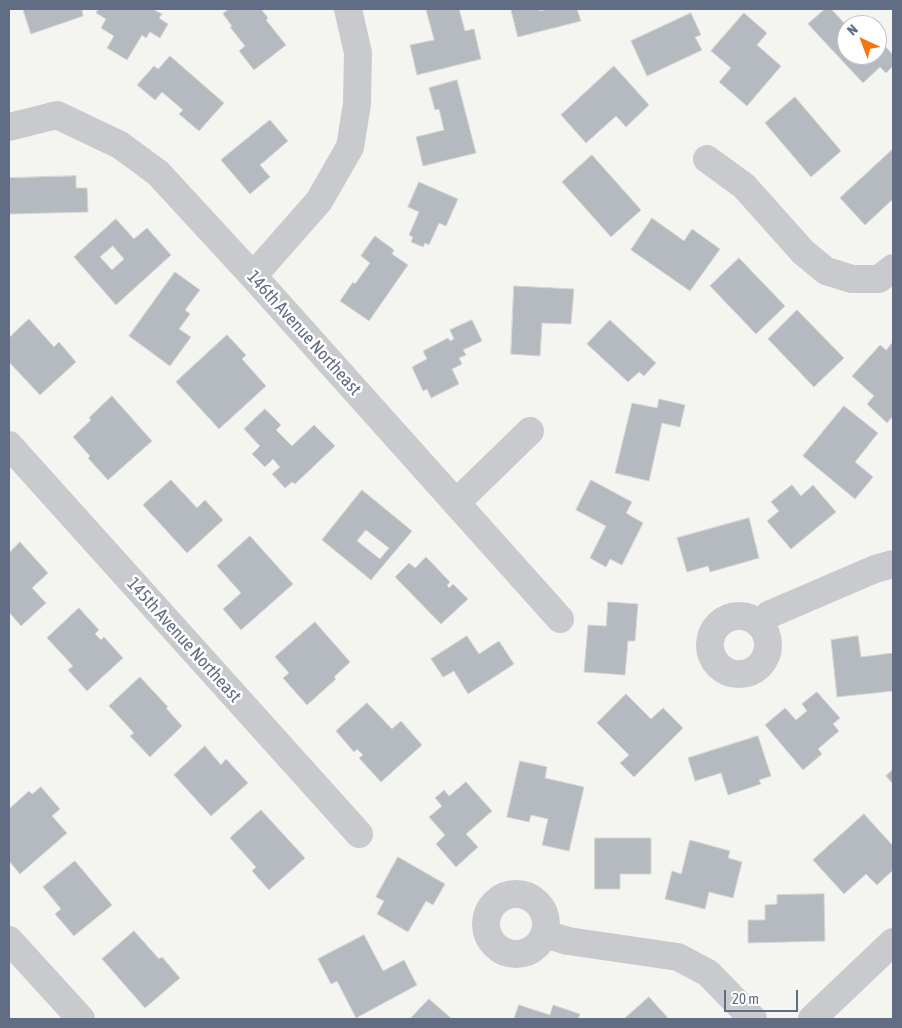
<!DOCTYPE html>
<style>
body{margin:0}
#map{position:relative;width:902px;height:1028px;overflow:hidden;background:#f4f5f0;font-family:"Asap Condensed",sans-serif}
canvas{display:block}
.frame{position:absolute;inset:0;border:10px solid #606d84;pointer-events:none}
.north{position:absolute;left:837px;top:15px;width:50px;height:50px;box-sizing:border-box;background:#fff;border:1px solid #bfc5ce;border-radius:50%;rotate:317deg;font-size:14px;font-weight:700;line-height:20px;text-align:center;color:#606d84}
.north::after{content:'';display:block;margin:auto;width:18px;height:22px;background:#f6730f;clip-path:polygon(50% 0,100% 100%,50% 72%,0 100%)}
.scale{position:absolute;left:724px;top:990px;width:74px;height:22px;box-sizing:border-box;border:2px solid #606d84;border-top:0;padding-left:6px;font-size:15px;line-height:18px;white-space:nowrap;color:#606d84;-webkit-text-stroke:4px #fff;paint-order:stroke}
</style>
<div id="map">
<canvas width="902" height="1028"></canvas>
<div class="frame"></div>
<div class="north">N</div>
<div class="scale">20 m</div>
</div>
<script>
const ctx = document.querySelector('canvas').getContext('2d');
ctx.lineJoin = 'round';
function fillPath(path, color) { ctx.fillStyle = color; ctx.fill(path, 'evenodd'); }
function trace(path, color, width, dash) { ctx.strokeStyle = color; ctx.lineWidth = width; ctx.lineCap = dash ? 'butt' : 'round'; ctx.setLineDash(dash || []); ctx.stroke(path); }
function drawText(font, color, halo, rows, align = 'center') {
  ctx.font = font + ' "Asap Condensed",sans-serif'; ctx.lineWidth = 5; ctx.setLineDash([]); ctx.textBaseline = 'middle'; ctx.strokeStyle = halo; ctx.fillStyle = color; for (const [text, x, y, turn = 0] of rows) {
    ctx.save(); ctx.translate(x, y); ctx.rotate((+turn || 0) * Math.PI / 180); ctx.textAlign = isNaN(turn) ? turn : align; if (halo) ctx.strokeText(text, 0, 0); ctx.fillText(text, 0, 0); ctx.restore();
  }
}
const building = new Path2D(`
 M23,9H85L82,10L83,16L31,34Z
 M99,9H152L162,14L159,18L168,24L160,38L150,32L146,38L142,35L127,60L107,48L114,36L101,28L106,19L96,13Z
 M229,9H261L268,18L266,20L286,45L254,70L239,51L245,46L230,27L232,26L223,14Z
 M426,9H459L465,31L474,29L481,59L417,75L410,45L434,40Z
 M511,9H539L540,11L548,9H577L581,21L518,37Z
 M825,9H831L847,26V55H877V37L893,55V66L886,73L880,67L863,83L808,24Z
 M691,13L701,35L695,37L702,50L647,76L631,41Z
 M744,13L767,33L757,45L781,66L747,106L719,82L731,68L711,51Z
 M170,56L224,103L199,131L179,114L183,110L162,92L155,100L137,85L154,66L158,69Z
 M614,66L649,105L626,127L616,116L586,143L561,115Z
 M457,80L476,153L423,166L416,137L444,130L439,109L435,110L429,88Z
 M795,97L841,151L811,177L765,123Z
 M270,120L288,141L260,165L270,177L250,194L221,160Z
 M893,149V199L865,225L840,198Z
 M592,155L641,210L611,237L562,182Z
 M76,176V188H87L88,212L9,214V178Z
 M419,182L458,199L446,226L439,223L429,245L425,243L423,247L411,242L413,237L409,235L419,212L408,207Z
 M652,218L684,241L692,229L720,249L690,291L631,250Z
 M116,219L134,239L147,228L171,255L116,305L74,257ZM113,246L124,259L112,270L100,257Z
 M375,236L394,250L392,254L408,265L369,321L340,301L353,282L355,284L370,263L361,256Z
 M739,258L785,306L756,334L710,286Z
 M175,272L200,290L185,310L190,314L179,329L191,337L170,366L129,336Z
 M514,286L574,289L571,324L542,323L540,356L511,354Z
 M797,310L844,358L814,387L768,339Z
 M29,319L54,347L59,342L76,362L40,395L9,362V338Z
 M472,320L482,341L463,350L466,355L459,358L462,364L452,369L459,384L431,398L427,389L423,391L412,367L427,359L423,351L448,338L450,341L454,339L450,330Z
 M610,320L656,363L644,376L639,372L628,382L587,344Z
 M227,335L246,355L242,359L266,386L219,429L176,382Z
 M893,342V416L887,423L867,404L874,396L852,376L880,345L886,350Z
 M112,396L152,441L108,480L88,458L90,456L73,437L91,420L89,418Z
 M659,399L685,405L680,427L662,423L649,481L615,473L632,403L657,408Z
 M844,406L878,433L855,462L873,477L855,499L803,456Z
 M265,409L281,425L276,430L292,446L314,425L335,446L295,484L292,482L285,488L272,474L280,467L273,459L265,467L252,454L260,446L244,429Z
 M171,480L197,508L205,500L223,520L187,553L143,505Z
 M591,480L632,502L626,513L643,523L622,565L610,559L606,567L590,558L606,526L576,510Z
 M792,485L801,496L813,485L836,512L791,549L767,521L779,511L771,502Z
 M362,490L412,531L371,580L322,540ZM366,530L389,548L380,559L357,541Z
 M749,518L759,558L710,572L708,566L687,572L677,538Z
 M250,536L293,584L241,630L223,609L241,593L217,566Z
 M20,542L48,573L32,588L46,603L21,626L9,612V553Z
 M426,557L450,582L447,585L449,588L453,584L468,599L441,624L395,577L409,563L415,568Z
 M608,602L638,604L635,641H628L625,675L584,672L588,625L606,626Z
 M79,608L99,630L95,634L101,640L104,637L123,658L87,691L68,670L73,666L47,638Z
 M315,622L350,662L334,677L336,679L307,705L283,678L289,673L275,657Z
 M467,636L479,654L499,641L514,664L468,694L454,671L443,677L431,659Z
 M858,636L861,657L893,653V691L837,697L831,640Z
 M140,677L168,707L166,708L182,726L150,757L130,736L134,733L109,706Z
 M817,692L840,718L833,724L839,731L818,749L822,754L803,770L765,725L785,708L796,720L807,711L802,704Z
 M626,694L651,719L663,708L683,728L634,777L620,763L629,755L597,723Z
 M367,703L392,729L401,721L422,745L381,782L359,758L363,755L357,749L354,752L336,731Z
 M758,736L771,776L759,780L761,784L728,795L721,773L695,781L688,758Z
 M205,746L221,765L226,759L248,783L211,816L174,775Z
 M520,761L547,767L545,778L584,787L569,851L542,845L548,819L531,815L529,822L507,817Z
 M893,769V784L886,776Z
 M466,782L492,811L466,834L478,847L456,867L436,844L445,835L429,817L442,806L435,798L444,790L449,796Z
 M41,787L60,809L52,816L67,833L20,874L9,861V809L29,791L32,794Z
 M261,810L305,858L269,890L252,871L256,867L230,838Z
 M864,814L893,846V870L877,885L866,874L844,894L813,860Z
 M595,838H651V874H620V889H595Z
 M690,840L730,851L728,858L742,862L733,898L709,892L705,909L665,899L672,871L681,874Z
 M398,857L445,884L433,905L426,901L408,932L377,914L384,901L376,897Z
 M75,861L112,905L74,936L55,914L61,909L43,887Z
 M824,894L825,941L748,943V920H765V905L777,904V895Z
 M134,931L159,959L162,957L180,978L145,1008L102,959Z
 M364,935L383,971L404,960L417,985L356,1018L337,981L331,984L318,959Z
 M649,997L669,1019H624Z
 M429,999L452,1019H410Z
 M519,1005L550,1015L553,1005L580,1014L578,1019H514Z`);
const street = new Path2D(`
 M9,127L57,115L120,145L158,173L253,276L560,619
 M707,159L744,186L803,252L826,271L852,279H879L893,268
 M253,276L319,201L350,147L357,104L358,53L348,9
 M9,445L359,834
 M456,503L530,431
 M710 645a29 29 0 1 1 58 0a29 29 0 1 1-58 0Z
 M761,626L768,615L875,569L893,564
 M486 924a30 30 0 1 1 60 0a30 30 0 1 1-60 0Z
 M545,934L568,941L678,957L708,973L753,1019
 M9,940L81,1019
 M812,1019L893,942`);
const streetNames = [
 ["146th Avenue Northeast",304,333,48],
 ["145th Avenue Northeast",184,640,48]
];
fillPath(building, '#b5bac0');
trace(building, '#d5d6d3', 1);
trace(street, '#c8cace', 28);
drawText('18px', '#606d84', '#fff', streetNames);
</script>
